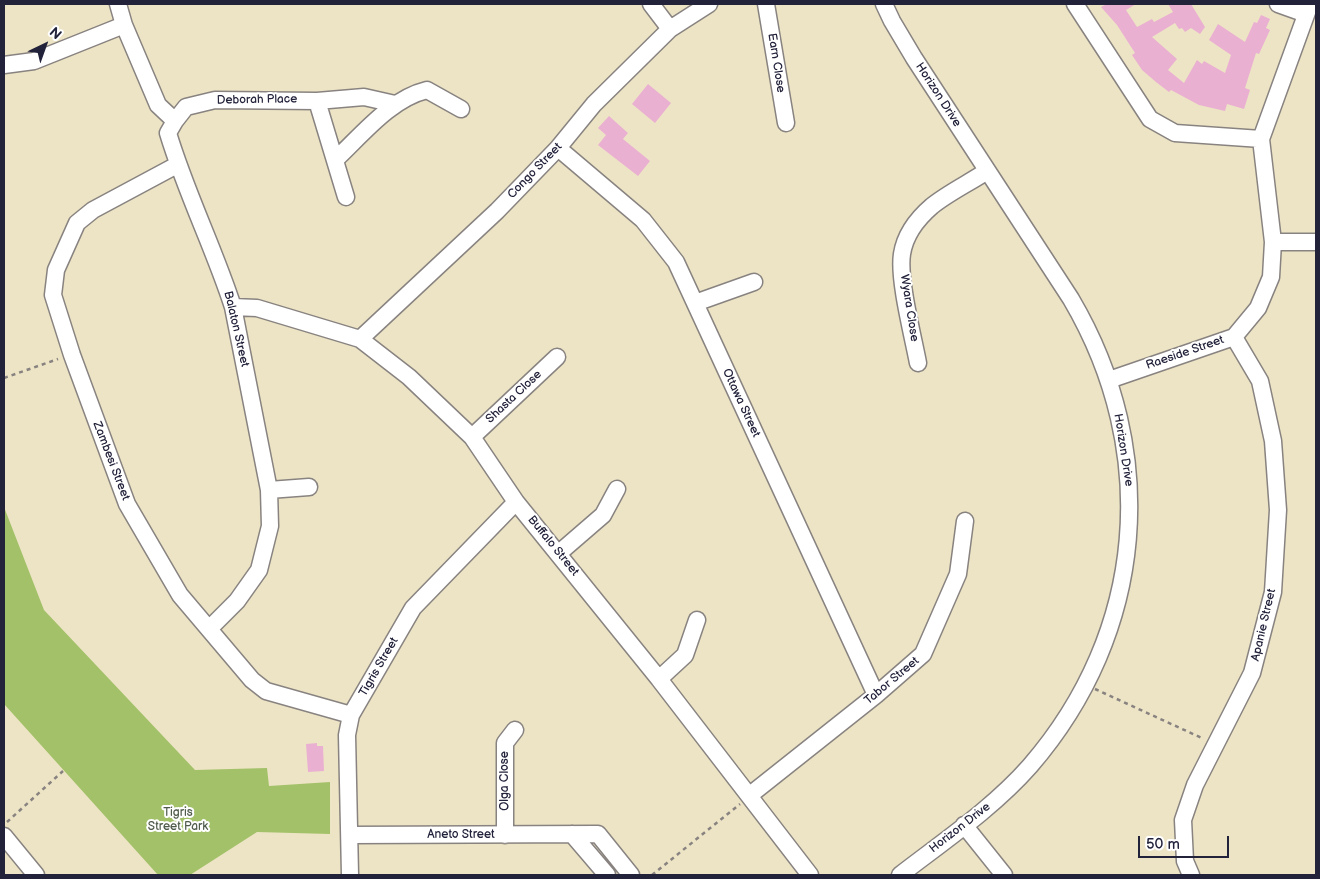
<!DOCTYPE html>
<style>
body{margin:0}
#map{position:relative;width:1320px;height:879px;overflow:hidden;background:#ede4c5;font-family:"Balsamiq Sans",sans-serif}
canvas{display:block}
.frame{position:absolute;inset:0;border:5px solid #22223b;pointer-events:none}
.north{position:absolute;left:20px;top:20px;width:50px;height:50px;-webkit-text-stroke:4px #fff;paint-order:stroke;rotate:42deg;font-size:14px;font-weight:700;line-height:20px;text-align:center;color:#22223b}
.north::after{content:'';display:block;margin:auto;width:18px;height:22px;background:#22223b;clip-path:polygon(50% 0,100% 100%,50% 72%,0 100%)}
.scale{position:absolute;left:1138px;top:836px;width:91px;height:22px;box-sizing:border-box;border:2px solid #22223b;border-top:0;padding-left:6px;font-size:15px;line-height:18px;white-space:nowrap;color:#22223b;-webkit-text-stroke:4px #fff;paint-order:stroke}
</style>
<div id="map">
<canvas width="1320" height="879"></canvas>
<div class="frame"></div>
<div class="north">N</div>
<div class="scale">50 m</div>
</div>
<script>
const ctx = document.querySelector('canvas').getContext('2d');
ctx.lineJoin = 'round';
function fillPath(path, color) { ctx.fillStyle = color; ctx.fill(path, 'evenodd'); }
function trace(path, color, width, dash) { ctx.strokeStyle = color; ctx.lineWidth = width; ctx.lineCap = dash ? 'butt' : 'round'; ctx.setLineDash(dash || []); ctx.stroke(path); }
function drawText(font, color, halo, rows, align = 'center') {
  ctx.font = font + ' "Balsamiq Sans",sans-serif'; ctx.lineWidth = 4; ctx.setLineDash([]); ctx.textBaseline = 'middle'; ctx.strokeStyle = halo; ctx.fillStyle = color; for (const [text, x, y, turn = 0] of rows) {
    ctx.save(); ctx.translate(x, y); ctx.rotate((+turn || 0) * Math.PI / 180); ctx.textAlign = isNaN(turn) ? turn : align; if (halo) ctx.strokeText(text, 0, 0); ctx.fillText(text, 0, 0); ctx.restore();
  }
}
const green = new Path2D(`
 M4,507L44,610L195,770L267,768L269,786L330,782V834L257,832L190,875H158L4,704Z`);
const building = new Path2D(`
 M1107,4H1136L1126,10L1137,27L1152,19L1154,22L1173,12L1168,4H1191L1205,27L1200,34L1191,28L1185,32L1182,28L1179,29L1175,23L1152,37L1177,59L1168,70L1184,83L1197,60L1202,64L1204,61L1225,73L1231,55L1209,40L1218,24L1245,42L1254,22L1257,23L1261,15L1270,19L1266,28L1270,30L1259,54L1256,53L1245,88L1250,90L1244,109L1227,104L1225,111L1199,105L1171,90L1169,92L1156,82L1142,70L1132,55L1135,53L1117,25L1101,7Z
 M648,84L671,103L655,123L632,104Z
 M609,116L628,133L623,139L650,161L638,176L598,145L606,135L598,128Z
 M317,743V746H323L324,771L308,772L306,744Z`);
const path = new Path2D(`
 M4,378L58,359
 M1095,689L1204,739
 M7,822L63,771
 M652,875L740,804`);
const minor = new Path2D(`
 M118,4L124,25L158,105L175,121L168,133C186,193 214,248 233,307L269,490L270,526L259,570L237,601L209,629
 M651,4L670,29
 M766,4L786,123
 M884,4L892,21L914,58L1071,299C1161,452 1146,632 1030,766C993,808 944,841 900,875
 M1075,4L1150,119L1175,133L1261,139
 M1278,4L1306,14
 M4,65L34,61L124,25
 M317,101L364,97L395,104
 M175,121L186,107L215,100L317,101L346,197
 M558,148L643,220L676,262L876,695
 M335,160C362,135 390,99 427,90L461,109
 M177,165L93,210L77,223L56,270L53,295L72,355L127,504L180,595L252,680L266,691L351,715
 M1273,242H1316
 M695,303L754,282
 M233,307L257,308L360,339L409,377L472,437L516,502L659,679L810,875
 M360,339L497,211L558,148L594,104L670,29L709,4
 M918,363C913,336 898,279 902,254C905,235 918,218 932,206C948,193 969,183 987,171
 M1109,380L1234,337L1258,308L1271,277L1273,242L1261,139L1310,4
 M472,437L557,357
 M269,490L309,487
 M559,553L603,515L617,489
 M659,679L685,655L697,620
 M750,795L876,695L923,654L958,574L965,521
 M964,825L1004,875
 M572,834L607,875
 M350,835L598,834L631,875
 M505,835V743L515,730
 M4,836L36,875
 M350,875L347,735L351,715L413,608L516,502
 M1191,875L1185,861L1183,820L1195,785L1252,673L1273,592L1278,510L1273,441L1260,381L1234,337`);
const streetNames = [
 ["Earn Close",776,63,81],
 ["Horizon Drive",938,95,57],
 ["Deborah Place",257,100,-1],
 ["Congo Street",535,171,-46],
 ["Wyara Close",909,308,81],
 ["Balaton Street",236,329,77],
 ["Raeside Street",1185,353,-19],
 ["Shasta Close",514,397,-43],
 ["Ottawa Street",741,403,65],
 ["Horizon Drive",1123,450,81],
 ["Zambesi Street",111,461,69],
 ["Buffalo Street",553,546,51],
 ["Apanie Street",1264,625,-77],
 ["Tigris Street",379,667,-60],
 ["Tabor Street",892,681,-40],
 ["Olga Close",505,781,-90],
 ["Horizon Drive",960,828,-38],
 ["Aneto Street",461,835]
];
const parkNames = [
 ["Tigris",178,813],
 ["Street Park",178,827]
];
fillPath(green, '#a3c169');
fillPath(building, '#eab0d1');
trace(minor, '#888380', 19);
trace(path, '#888380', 2.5, [4, 4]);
trace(minor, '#fff', 16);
drawText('12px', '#22223b', '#fff', streetNames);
drawText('12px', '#4f5a4b', '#fff', parkNames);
</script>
